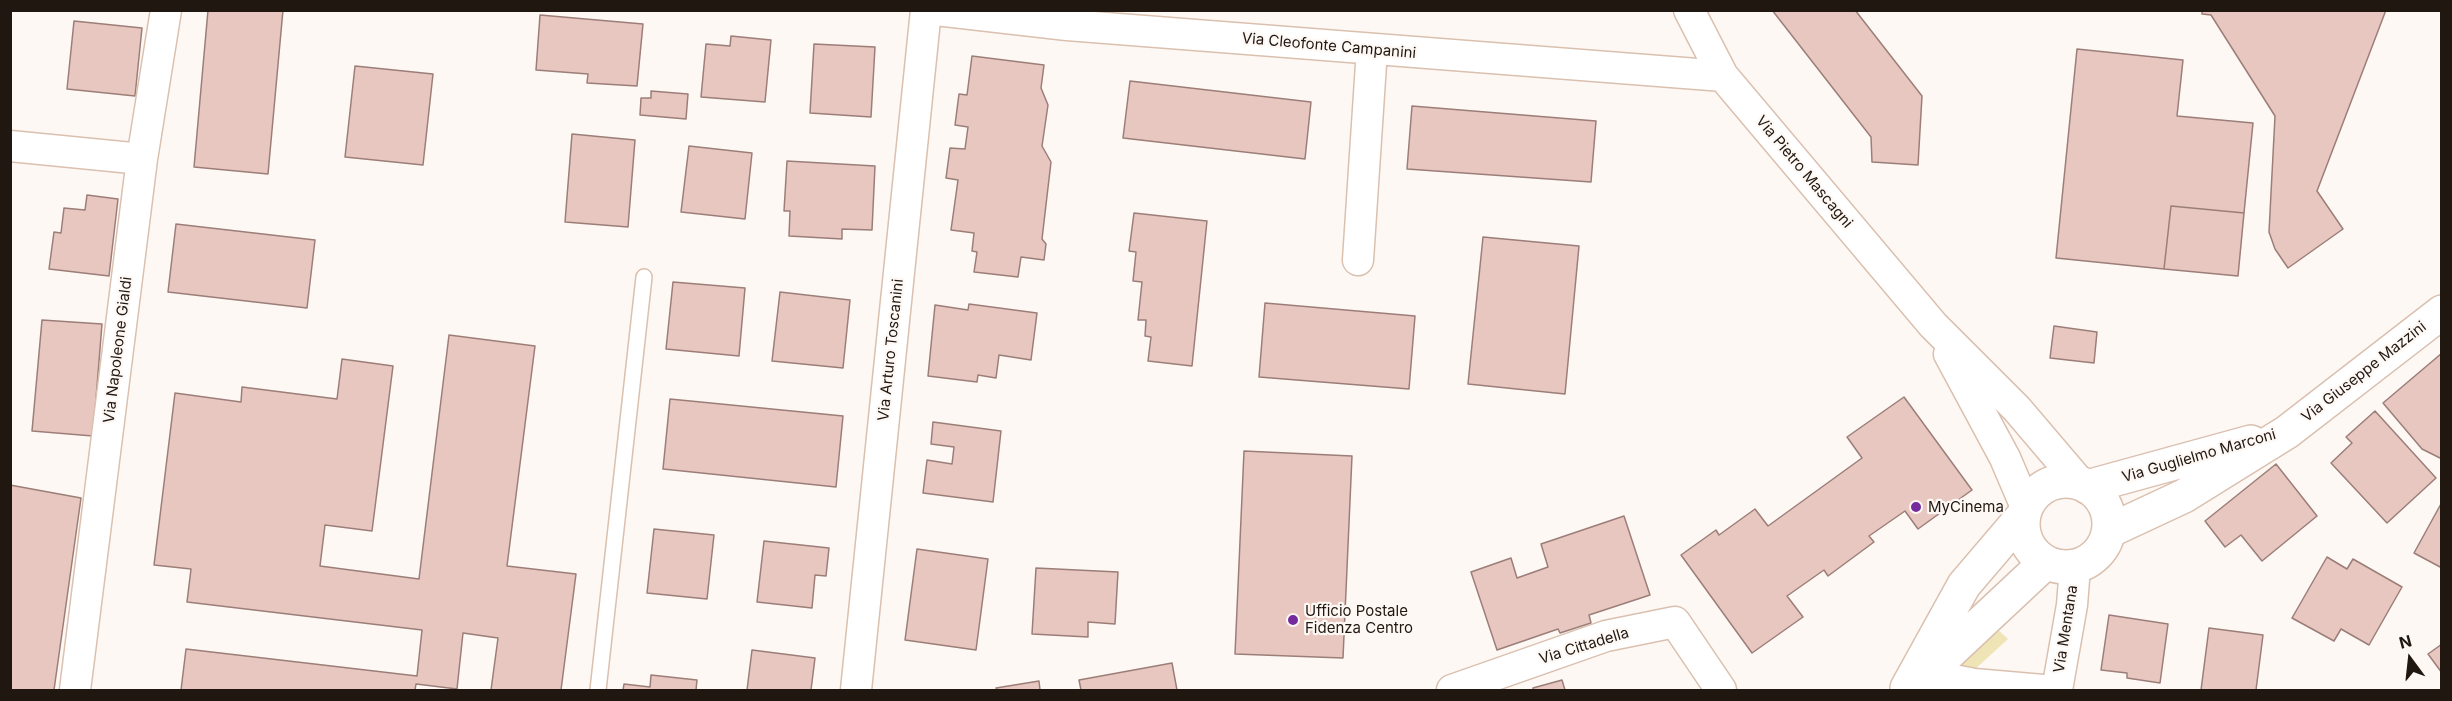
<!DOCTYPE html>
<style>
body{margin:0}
#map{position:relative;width:2452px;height:701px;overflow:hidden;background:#fef8f5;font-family:Inter,sans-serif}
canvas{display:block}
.frame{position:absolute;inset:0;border:12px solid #201711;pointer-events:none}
.north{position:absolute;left:2380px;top:629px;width:60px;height:60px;-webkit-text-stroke:4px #fef8f5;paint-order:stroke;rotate:345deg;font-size:16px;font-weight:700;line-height:24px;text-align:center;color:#201711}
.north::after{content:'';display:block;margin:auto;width:21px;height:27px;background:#201711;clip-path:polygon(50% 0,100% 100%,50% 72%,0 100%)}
</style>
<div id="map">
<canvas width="2452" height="701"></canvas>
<div class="frame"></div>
<div class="north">N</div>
</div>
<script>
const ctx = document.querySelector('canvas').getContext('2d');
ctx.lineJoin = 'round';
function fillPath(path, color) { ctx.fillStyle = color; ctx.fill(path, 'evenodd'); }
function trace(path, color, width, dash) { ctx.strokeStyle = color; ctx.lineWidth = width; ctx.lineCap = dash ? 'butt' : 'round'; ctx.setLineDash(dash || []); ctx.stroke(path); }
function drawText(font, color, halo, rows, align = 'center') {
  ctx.font = font + ' Inter,sans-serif'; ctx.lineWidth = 4.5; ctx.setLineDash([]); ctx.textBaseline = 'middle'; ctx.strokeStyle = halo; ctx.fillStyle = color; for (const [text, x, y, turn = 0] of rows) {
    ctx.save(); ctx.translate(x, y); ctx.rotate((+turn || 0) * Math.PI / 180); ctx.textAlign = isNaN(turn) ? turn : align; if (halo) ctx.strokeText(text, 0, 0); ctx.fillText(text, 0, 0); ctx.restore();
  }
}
const green = new Path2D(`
 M1996,628L2008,639L1973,671L1952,669Z`);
const building = new Path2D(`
 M208,10H283L268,174L194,167Z
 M1772,10H1855L1922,96L1918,165L1872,162L1871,137Z
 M2202,10H2386L2317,191L2343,229L2288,268L2275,249L2269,232L2275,116L2211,15L2202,14Z
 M540,15L643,24L637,86L587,83L588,74L536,70Z
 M74,21L142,28L135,96L67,89Z
 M731,36L771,40L765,102L701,97L706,44L730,46Z
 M814,44L875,47L871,117L810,113Z
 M2077,49L2183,60L2177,116L2253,123L2244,213L2171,206L2164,269L2056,258Z
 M972,56L1044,65L1041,88L1048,105L1042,146L1051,162L1042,239L1046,244L1044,260L1021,257L1018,277L974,272L977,252L972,251L974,233L951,230L958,180L946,178L950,148L965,149L968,127L955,125L959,94L967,95Z
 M355,66L433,74L423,165L345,157Z
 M1130,81L1311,102L1305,159L1123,138Z
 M651,91L688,94L686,119L640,115L641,98H651Z
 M1412,106L1596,121L1591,182L1407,169Z
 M572,134L635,140L628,227L565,222Z
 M689,146L752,153L745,219L681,212Z
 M787,161L875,166L872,230L842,229V239L789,236L790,211H784Z
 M87,195L118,199L109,276L49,269L54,232L61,233L64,208L85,210Z
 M2171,206L2244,213L2238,276L2164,269Z
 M1134,213L1207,221L1192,366L1148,361L1151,337L1145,336L1146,320H1138L1142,282L1133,281L1136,252L1129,251Z
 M176,224L315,240L307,308L168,292Z
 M1483,237L1579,246L1565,394L1468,384Z
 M673,282L745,288L739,356L666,349Z
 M780,292L850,300L843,368L772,361Z
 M1265,303L1415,316L1409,389L1259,377Z
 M969,304L1037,313L1031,360L999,355L996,378L978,375L977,382L928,376L935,305L968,310Z
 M42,320L102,324L93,436L32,431Z
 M2054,326L2097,332L2094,363L2050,358Z
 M449,335L535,346L507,566L576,574L561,690H491L498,638L463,633L457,689L416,684L415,690H181L186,649L417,676L422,630L187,602L191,569L154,565L175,393L241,402L242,387L337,399L342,359L393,366L372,531L325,525L320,566L419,579Z
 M2442,353V459L2422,449L2383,403Z
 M1904,397L1972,490L1918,529L1905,511L1869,536L1874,542L1828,576L1824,570L1787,596L1803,617L1752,653L1681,555L1716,530L1719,535L1755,509L1768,526L1862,458L1847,437Z
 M670,399L843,416L836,487L663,469Z
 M2375,411L2436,478L2387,523L2331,463L2352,443L2346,437Z
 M933,422L1001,431L993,502L923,493L927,460L952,464L954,447L931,444Z
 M1244,451L1352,456L1343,658L1235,654Z
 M2276,464L2317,516L2262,561L2241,535L2225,547L2205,521Z
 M10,485L81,498L54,690H10Z
 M2442,502V568L2414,553Z
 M1624,516L1650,595L1589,615L1591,623L1560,633L1558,629L1497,650L1471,572L1511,558L1517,578L1548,567L1541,544Z
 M654,529L714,535L707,599L647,593Z
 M764,541L829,548L826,576L815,575L812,608L757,602Z
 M917,549L988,559L976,650L905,640Z
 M2327,557L2347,569L2353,559L2402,587L2369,645L2341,629L2334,641L2292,618Z
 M1036,568L1118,572L1115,624L1088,622V637L1032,634Z
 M2109,615L2168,624L2160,683L2127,678V673L2101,670Z
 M2209,628L2263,635L2256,690H2201Z
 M2442,644V673L2428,654Z
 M752,650L815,658L811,690H747Z
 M1172,663L1177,690H1081L1079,680Z
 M651,675L697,680L696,690H623L624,684L650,687Z
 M1562,680L1565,690H1533V688Z
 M1039,681L1040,690H997L996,688Z`);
const service = new Path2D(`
 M598,690L644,277`);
const minor = new Path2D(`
 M936,10L1067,25L1723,76
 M1689,10L1723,76L1933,325L2017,409L2080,483
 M10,146L142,159
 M1358,260L1372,49
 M1949,354L2005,458L2026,507
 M1928,675L1974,684L2043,690
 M75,690L142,159L166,10
 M856,690L926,10
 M1452,690L1606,636L1675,622L1721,690
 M2057,690L2072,605L2075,567`);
const tertiary = new Path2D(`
 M2023 524a43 43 0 1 1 86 0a43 43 0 1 1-86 0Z
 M2087,487L2251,442
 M2109,531L2184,496L2287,432L2442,312
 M1920,680L2045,563
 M1907,688L1964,585L2022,517`);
const markers = [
 [1916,507,6,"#732b9e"],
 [1293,620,6,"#732b9e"]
];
const streetNames = [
 ["Via Cleofonte Campanini",1329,46,5],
 ["Via Pietro Mascagni",1804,172,50],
 ["Via Napoleone Gialdi",118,350,-83],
 ["Via Arturo Toscanini",891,350,-84],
 ["Via Giuseppe Mazzini",2364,372,-38],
 ["Via Guglielmo Marconi",2199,456,-16],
 ["Via Mentana",2066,629,-81],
 ["Via Cittadella",1584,646,-17]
];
const poiNames = [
 ["MyCinema",1928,507],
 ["Ufficio Postale",1305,611],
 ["Fidenza Centro",1305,628]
];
fillPath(green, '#efe4b5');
fillPath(building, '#e7c7c0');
trace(building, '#9c7e78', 1.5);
trace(service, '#dac0af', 18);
trace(minor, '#dac0af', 33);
trace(tertiary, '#dac0af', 36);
trace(service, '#fff', 15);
trace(minor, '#fff', 30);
trace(tertiary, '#fff', 33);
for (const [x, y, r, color] of markers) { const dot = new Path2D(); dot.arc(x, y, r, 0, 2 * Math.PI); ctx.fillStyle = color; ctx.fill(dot); trace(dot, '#fef8f5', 2); }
drawText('15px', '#201711', '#fef8f5', streetNames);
drawText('15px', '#201711', '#fef8f5', poiNames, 'left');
</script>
